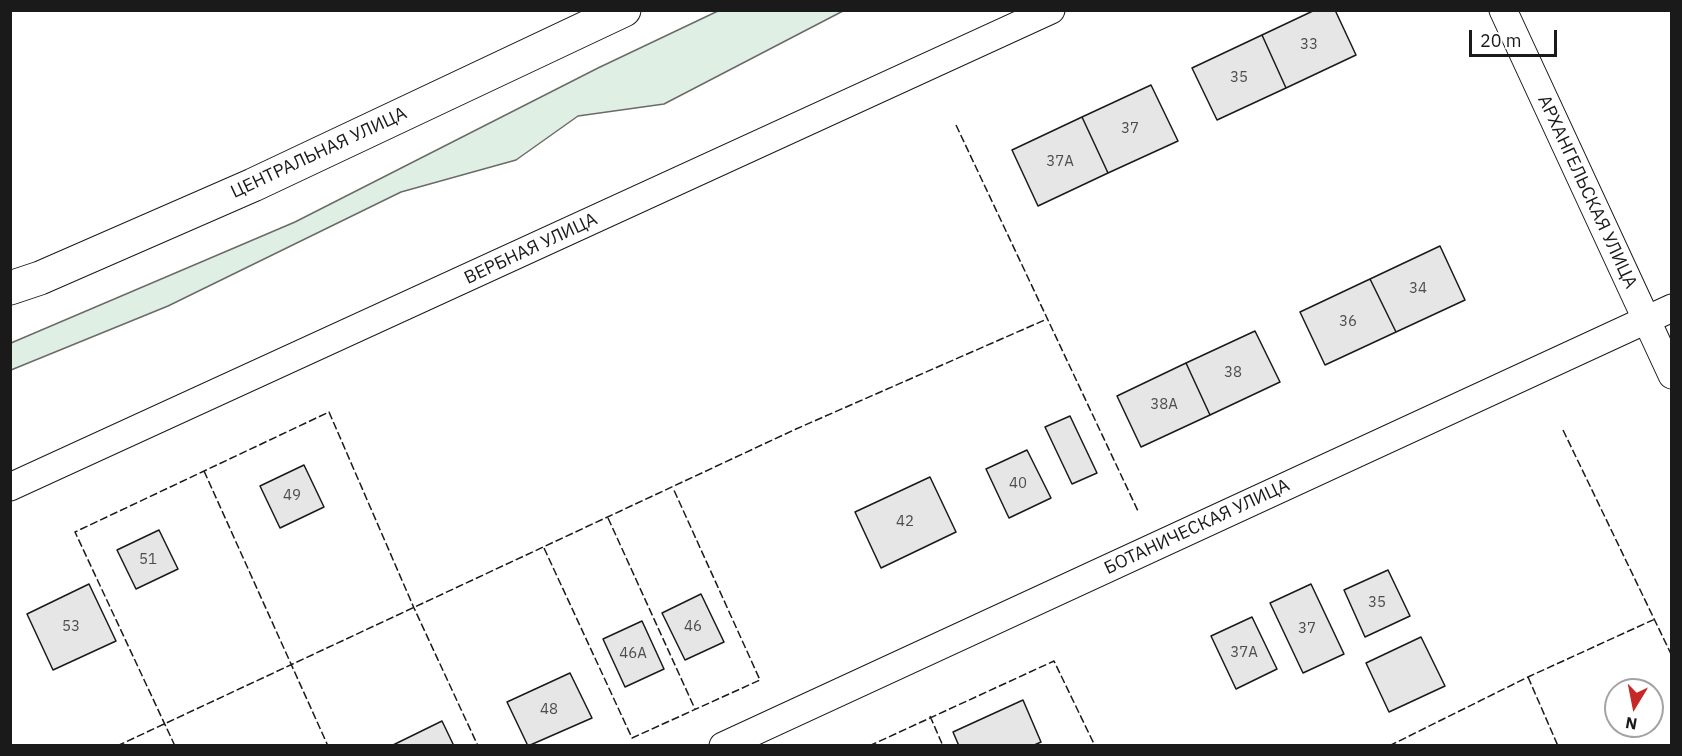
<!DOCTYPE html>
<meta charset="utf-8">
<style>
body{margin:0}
#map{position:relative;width:1682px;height:756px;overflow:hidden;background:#fff;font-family:"IBM Plex Sans",sans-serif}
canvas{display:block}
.frame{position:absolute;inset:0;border:12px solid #1a1a1a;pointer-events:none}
.north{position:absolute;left:1604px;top:678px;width:60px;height:60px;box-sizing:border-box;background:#fff;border:2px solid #a3a3a3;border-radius:50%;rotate:190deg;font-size:16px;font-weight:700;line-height:24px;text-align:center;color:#1a1a1a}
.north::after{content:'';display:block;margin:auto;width:21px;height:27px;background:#c62828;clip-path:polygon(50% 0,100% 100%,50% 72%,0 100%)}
.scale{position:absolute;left:1469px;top:30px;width:88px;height:27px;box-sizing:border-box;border:3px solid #1a1a1a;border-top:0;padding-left:8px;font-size:18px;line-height:21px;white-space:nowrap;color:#1a1a1a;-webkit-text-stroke:4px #fff;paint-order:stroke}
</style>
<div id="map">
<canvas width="1682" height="756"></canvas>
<div class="frame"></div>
<div class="north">N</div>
<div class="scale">20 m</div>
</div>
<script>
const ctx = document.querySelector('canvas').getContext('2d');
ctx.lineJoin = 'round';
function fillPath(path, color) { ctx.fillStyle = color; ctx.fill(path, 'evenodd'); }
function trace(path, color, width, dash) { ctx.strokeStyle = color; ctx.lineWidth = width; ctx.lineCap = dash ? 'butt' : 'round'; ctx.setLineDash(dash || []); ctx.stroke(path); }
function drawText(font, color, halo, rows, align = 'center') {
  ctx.font = font + ' "IBM Plex Sans",sans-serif'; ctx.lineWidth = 4.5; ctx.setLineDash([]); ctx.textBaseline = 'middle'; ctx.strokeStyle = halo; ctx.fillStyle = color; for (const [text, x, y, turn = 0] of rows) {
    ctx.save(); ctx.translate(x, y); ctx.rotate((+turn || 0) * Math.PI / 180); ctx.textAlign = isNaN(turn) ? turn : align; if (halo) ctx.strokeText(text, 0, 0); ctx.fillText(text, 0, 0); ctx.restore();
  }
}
const green = new Path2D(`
 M718,11H843L664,104L578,116L516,160L401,192L168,306L11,370V343L295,222L598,68Z`);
const building = new Path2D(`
 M1315,10H1335L1356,55L1286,88L1262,35Z
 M1262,35L1286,88L1217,120L1192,68Z
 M1151,85L1178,141L1108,173L1082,117Z
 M1082,117L1108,173L1038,206L1012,150Z
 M1440,246L1465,300L1396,332L1370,279Z
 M1370,279L1396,332L1325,365L1300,312Z
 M1255,331L1280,382L1210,415L1186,363Z
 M1186,363L1210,415L1141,447L1117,396Z
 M1070,416L1097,473L1072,484L1045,427Z
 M1027,450L1051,498L1009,518L986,469Z
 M304,465L324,507L280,528L260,486Z
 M930,477L956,532L881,568L855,512Z
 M159,530L178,569L136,589L117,550Z
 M1388,570L1410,616L1365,637L1344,590Z
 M89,584L116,641L53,670L27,614Z
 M1311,584L1344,654L1303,673L1270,603Z
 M701,594L724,642L685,660L662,613Z
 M1252,617L1277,669L1236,689L1211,636Z
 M642,621L664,669L625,687L603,639Z
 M1421,637L1445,686L1389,712L1366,663Z
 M570,673L592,718L528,746L507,702Z
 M1023,700L1041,742L1032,746H959L953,732Z
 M442,721L454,746H391Z`);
const street = new Path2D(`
 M1503,10L1672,375
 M10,487L1051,10
 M723,746L1672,308`);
const secondary = new Path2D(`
 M10,288L40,278L253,185L624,10`);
const fence = new Path2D(`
 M956,125L1138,511
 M1563,430L1672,656
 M204,471L328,746
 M608,518L695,709
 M544,548L632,738L760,680L673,488
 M1528,677L1558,746
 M930,716L943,746
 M117,746L796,429L1047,319
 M175,746L75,532L329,412L414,608L478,746
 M869,746L1054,661L1095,746
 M1389,746L1528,677L1655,619`);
const numberNames = [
 ["33",1309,45],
 ["35",1239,78],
 ["37",1130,129],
 ["37А",1060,162],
 ["34",1418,289],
 ["36",1348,322],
 ["38",1233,373],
 ["38А",1164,405],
 ["40",1018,484],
 ["49",292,496],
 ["42",905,522],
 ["51",148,560],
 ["35",1377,603],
 ["53",71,627],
 ["46",693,627],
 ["37",1307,629],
 ["37А",1244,653],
 ["46А",633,654],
 ["48",549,710]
];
const streetNames = [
 ["ЦЕНТРАЛЬНАЯ УЛИЦА",319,153,-25],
 ["АРХАНГЕЛЬСКАЯ УЛИЦА",1587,192,65],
 ["ВЕРБНАЯ УЛИЦА",531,249,-25],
 ["БОТАНИЧЕСКАЯ УЛИЦА",1197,527,-25]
];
fillPath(green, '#e0efe3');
trace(green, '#6a6a6a', 1.5);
fillPath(building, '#e6e6e6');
trace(building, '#1a1a1a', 1.5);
trace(street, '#1a1a1a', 29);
trace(secondary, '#1a1a1a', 35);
trace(street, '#fff', 27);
trace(secondary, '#fff', 33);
trace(fence, '#1a1a1a', 1.5, [8, 3]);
drawText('15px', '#4d4d4d', null, numberNames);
drawText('18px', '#1a1a1a', '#fff', streetNames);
</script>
